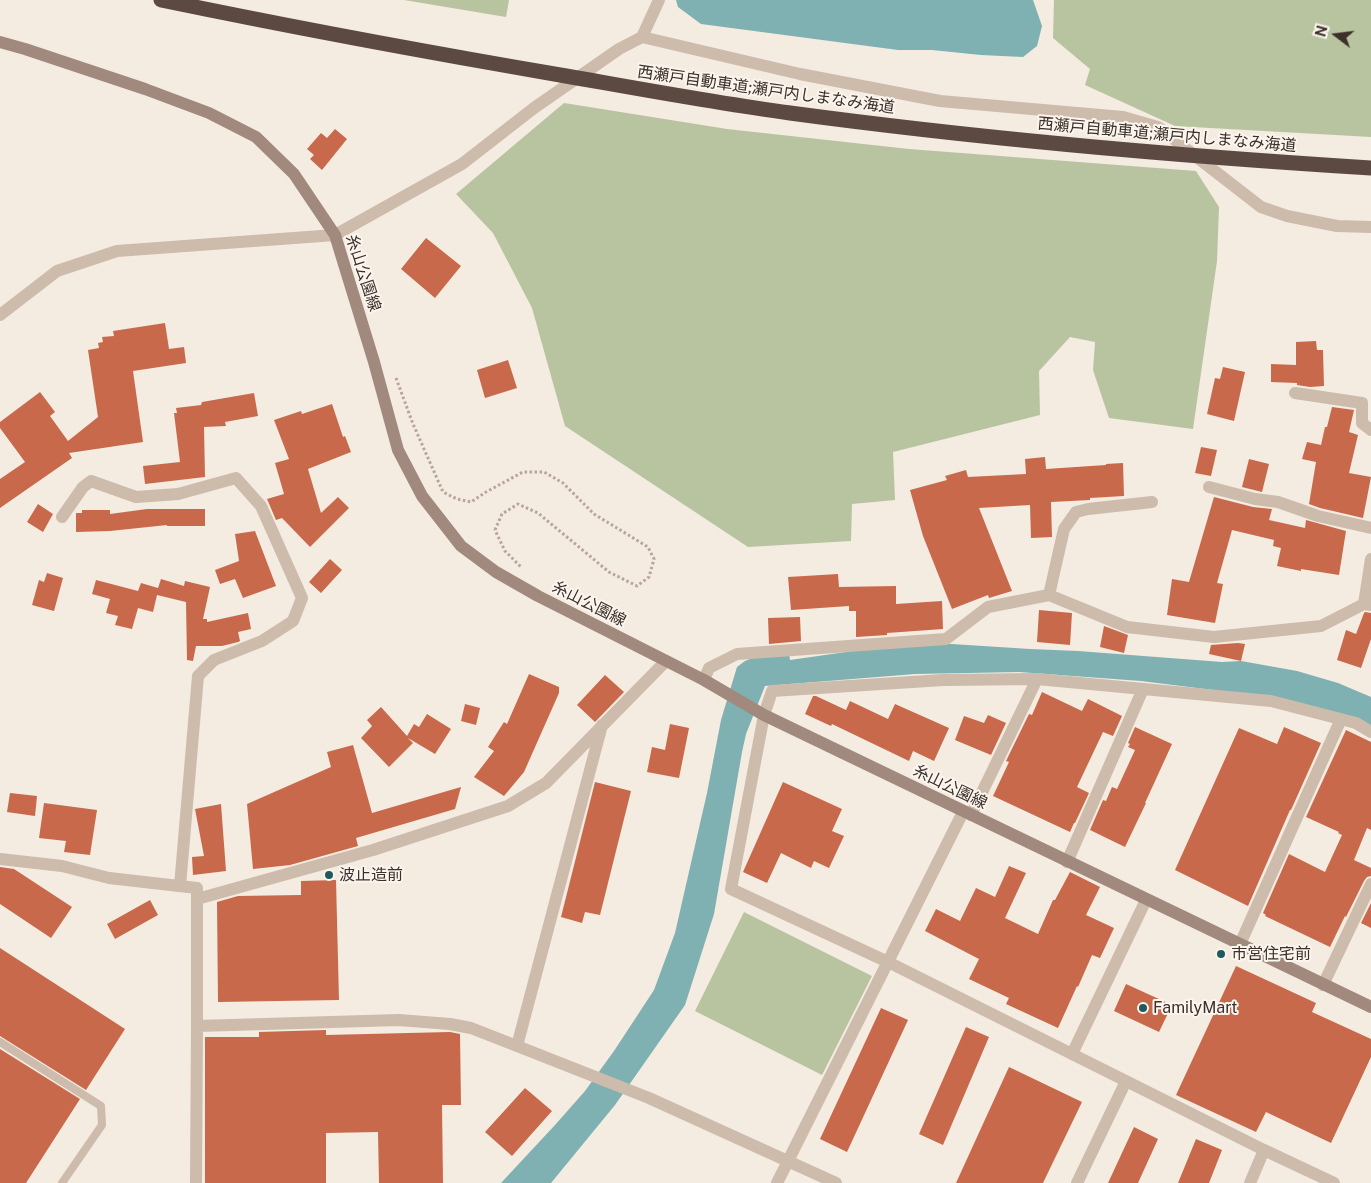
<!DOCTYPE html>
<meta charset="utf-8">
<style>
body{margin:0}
#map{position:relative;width:1371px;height:1183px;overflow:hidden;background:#f4ebe1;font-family:"Public Sans",sans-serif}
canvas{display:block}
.north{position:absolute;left:1311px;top:10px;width:50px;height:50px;-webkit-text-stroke:4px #fbf5ee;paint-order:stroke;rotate:285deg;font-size:14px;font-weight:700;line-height:20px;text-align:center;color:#3b302b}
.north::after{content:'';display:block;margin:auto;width:18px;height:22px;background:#3b302b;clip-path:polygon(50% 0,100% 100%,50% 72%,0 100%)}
</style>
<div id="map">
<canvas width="1371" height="1183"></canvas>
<div class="north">N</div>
</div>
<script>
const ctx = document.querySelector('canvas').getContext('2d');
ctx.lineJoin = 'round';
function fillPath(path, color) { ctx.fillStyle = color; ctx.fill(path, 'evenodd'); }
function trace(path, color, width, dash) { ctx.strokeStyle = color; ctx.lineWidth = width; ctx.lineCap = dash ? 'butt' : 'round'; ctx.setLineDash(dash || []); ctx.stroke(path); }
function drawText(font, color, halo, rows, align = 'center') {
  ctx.font = font + ' "Public Sans","Noto Sans JP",sans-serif'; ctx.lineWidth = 4; ctx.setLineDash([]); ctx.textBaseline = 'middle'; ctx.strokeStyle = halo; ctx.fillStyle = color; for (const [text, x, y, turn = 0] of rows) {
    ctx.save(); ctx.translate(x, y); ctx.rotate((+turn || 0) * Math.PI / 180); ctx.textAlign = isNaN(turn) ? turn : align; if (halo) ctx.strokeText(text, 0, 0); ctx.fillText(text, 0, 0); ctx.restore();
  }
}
const green = new Path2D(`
 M404,0H509L506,17Z
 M1054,0H1371V137L1175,126L1085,85L1090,69L1053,38Z
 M564,103L727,129L909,149L1196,171L1219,207L1217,261L1193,429L1109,418L1093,370L1095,342L1070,337L1039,371L1040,415L893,452L895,500L852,504L851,541L748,547L565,426L532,308L493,233L456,194Z
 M744,912L872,976L822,1075L695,1011Z`);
const water = new Path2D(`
 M676,0H1033L1042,26L1037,46L1023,57L981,55L932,50H898L701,24L678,7Z
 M936,643L1030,649L1078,651L1222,662L1241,661L1297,671L1338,683L1371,697V728L1253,695L1141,681L1019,672L915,674L765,686L746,734L742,752L714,914L685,1005L615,1105L551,1183H501L555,1125L585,1091L614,1051L654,990L675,933L707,793L721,720L737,667L745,661L760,655L789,653L790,660L860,650Z`);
const building = new Path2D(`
 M335,129L347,139L322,170L310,159L314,155L307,149L321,133L327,138Z
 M426,238L461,266L435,298L401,269Z
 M165,323L169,349L184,347L186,363L133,371L143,442L69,453L72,458L0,508V479L25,462L0,428V422L40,392L55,412L50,416L68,441L98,417L88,350L99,348L98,343L103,342L102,337L114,336L113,331Z
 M1316,341L1317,350H1323L1324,386L1310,387L1297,385V383L1271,382V364L1296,365V342Z
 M508,360L517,388L485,398L477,370Z
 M1223,367L1245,372L1234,421L1207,414L1215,378L1220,379Z
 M254,393L258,416L225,422L226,426L204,427L205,477L145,484L143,466L180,462L174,413H177L176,408L201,405L202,402Z
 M332,404L343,437L345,436L351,452L308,469L321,513L338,497L349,508L310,547L282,518L276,520L267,499L284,494L275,463L289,459L274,420L301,411L302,414Z
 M1332,407L1354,410L1349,432L1358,435L1349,473L1371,477L1363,518L1320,508L1309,504L1316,462L1302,459L1307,442L1321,445L1325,427H1327Z
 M1201,447L1217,450L1211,476L1195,473Z
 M1045,457L1046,469L1106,465V464L1123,463L1124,496L1090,498V500L1051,502L1052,537L1031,538L1030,505L979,508L1012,591L989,598L988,595L952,609L923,536L910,490L947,480L945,476L966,470L968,477L1026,474L1025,459Z
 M1249,459L1269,464L1262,492L1242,487Z
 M1214,497L1253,507L1272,509L1269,520L1305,528L1306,520L1346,531L1339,575L1301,569V571L1277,566L1281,548L1273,546L1274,540L1232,530L1217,583L1223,584L1215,623L1167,615L1172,579L1189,582Z
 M38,504L53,514L43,532L27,522Z
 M147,509H205V526H167V525L110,531L76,532V513H82V510H110V514Z
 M255,531L276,586L243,598L235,579L220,584L215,570L239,561L235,534Z
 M330,559L342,570L321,593L309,582Z
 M47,573L63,578L54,611L32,605L39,580L44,582Z
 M838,574L839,587L896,586V604L942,601L943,629L887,633V635L856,637V611H849V606L791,610L788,577Z
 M161,579L184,586L185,581L210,587L203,619H207V622L248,613L251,629L238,632L240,641L238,642L222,646H196L193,661L187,660L186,602L157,595L153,612L138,608L132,629L115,625L118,616L106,613L110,599L92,594L96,580L138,591L141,583L158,588Z
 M1039,610L1072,613L1070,645L1037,642Z
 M1365,612L1371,613V639L1361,668L1337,660L1346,630L1356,634L1364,613Z
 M800,617L801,641L769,644L768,618Z
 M1104,626L1128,635L1124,653L1100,647Z
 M1238,643L1245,644L1241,661L1209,654L1211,645Z
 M529,674L559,687V693L524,772L504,796L474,777L494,751L488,747L504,722L507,724Z
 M605,675L624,692L595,722L577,705Z
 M1042,692L1082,711L1088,699L1122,716L1113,736L1103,732L1077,787L1089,793L1075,823H1074L1070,832L993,796L1009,762L1006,761L1029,714L1032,715Z
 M813,696H816L846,710L850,701L888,719L895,704L949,728L934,761L913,751L909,761L832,724L831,726L805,714Z
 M465,704L480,708L476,725L461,721Z
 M381,707L407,736L414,724L419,727L427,714L451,729L435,754L408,738L413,743L389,767L361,738L372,726L367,720Z
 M988,715L1006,723L991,755L955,740L964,716L984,723Z
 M670,724L689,728L679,778L647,772L652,747L665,750Z
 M1135,727L1172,744L1145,803H1146L1125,847L1090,830L1103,800L1106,801L1112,787L1117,789L1135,750L1128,747L1130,744L1128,743Z
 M1284,727L1321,743L1291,810H1290L1248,906L1175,870L1239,728L1277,744Z
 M1346,730L1371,742V830L1367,828L1354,860L1371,868V876L1367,877L1364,881L1346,917L1345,916L1330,947L1265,916L1266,915L1263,913L1289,854L1325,872L1342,835L1338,833L1339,832L1306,817Z
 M353,745L372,813L461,787L455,809L356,838L358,846L290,865L253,869L247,804L331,767L327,752Z
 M595,782L631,791L600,915L585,912L582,923L561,917Z
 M783,782L842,809L832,831L844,836L829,868L814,861L811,868L781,853L767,883L743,872Z
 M10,793L37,796L35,816L7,812Z
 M44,803L97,810L90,855L64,852L66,841L39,838Z
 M221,804L226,871L193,875L192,857L204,856L195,809Z
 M1009,866L1026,873L1005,918L1038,934L1053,900H1055L1070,872L1100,887L1086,915L1114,928L1100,958L1092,955L1078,987L1077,986L1058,1028L1006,1004L1009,998L969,979L979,959L925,931L936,909L960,921L976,888L995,897Z
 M0,867L14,869L72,907L51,938L0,904Z
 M336,880L339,1000L218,1002L217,902L238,896L301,895V881Z
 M150,900L158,915L115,939L107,924Z
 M1371,903V928L1361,923Z
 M0,948L125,1029L86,1090L0,1036Z
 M1236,966L1316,1003L1312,1012L1371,1039V1057L1331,1143L1266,1112L1256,1132L1176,1095Z
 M1126,984L1172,1005L1159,1032L1114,1011Z
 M881,1008L908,1020L847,1152L820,1139Z
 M966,1027L989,1037L943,1145L919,1134Z
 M326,1030V1035L450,1032L460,1034L461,1105H442L443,1183H379L378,1132L326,1133V1183H205V1037H259V1032Z
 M0,1049L80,1099L26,1183H0Z
 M1009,1067L1082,1102L1043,1183H956Z
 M525,1088L552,1111L512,1156L485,1132Z
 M1134,1127L1158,1139L1138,1183H1108Z
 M1196,1139L1222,1150L1209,1183H1178Z`);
const path = new Path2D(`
 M396,378L413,424L443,492L457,499L471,502L486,492L523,472H544L563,483L594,514L648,547L654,559L649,577L637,586L609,572L538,513L518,504L502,514L495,530L505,551L521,567`);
const service = new Path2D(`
 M0,1042L101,1106L102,1125L62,1183`);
const minor = new Path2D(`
 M642,37L800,74L940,101L1123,117L1158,127L1261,207L1287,216L1337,226L1371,227
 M335,235L462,164L534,108L619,49L642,37L659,0
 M1295,393L1362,403V423L1371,430
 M1209,487L1255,499L1278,502L1318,516L1371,528
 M62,517L83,487L91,481L136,497L178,494L236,478L261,506L302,598L293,621L262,641L214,660L198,676L180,886
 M1049,595L1064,529L1076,512L1088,509L1152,502
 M1364,604L1371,559
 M704,680L709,668L737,654L946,639L988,607L1049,595L1127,627L1214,637L1321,626L1364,604L1371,605
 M602,725L517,1046L649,1098L836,1183
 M971,815L1037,679
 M0,859L62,866L109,878L197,888V1026L196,1183
 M1067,862L1143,689
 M197,899L373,850L508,806L546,783L666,661
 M1240,944L1341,719
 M1323,985L1371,884
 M197,1026L399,1020L450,1024L471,1028L517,1046
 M1072,1054L1146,900
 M777,1183L963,812
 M1077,1183L1126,1081
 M1250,1183L1264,1150
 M1334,1183L1264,1150L888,962L731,889L764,715L772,691L943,680L1037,679L1271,701L1356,723L1371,732`);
const tertiary = new Path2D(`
 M0,315L57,271L117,251L335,235`);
const secondary = new Path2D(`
 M0,42L25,49L145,89L209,113L256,137L294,174L335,235L374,362L398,450L422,496L461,546L496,572L538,596L704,680L764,715L1371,1007`);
const motorwayBridge = new Path2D(`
 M161,0C296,28 431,53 566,76C640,89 715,103 790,113C983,139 1177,156 1371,168`);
const markers = [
 [329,875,5,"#1f5a5e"],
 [1221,954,5,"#1f5a5e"],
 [1143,1008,5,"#1f5a5e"]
];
const streetNames = [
 ["西瀬戸自動車道;瀬戸内しまなみ海道",766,90,8],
 ["西瀬戸自動車道;瀬戸内しまなみ海道",1167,135,5],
 ["糸山公園線",363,273,72],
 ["糸山公園線",589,604,27],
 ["糸山公園線",950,787,26]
];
const poiNames = [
 ["波止造前",339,875],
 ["市営住宅前",1231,954],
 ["FamilyMart",1153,1008]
];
fillPath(green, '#b8c4a0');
fillPath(water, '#7fb0b2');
fillPath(building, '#c8694b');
trace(path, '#b9a596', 3, [2.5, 2.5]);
trace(service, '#cdbbac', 8);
trace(minor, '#cdbbac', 12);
trace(tertiary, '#cdbbac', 12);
trace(secondary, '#a18a7d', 12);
trace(motorwayBridge, '#5c4a42', 15);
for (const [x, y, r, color] of markers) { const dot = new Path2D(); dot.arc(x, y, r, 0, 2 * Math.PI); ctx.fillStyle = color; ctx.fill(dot); trace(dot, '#fbf5ee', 2); }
drawText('16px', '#3b302b', '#fbf5ee', streetNames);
drawText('16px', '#3b302b', '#fbf5ee', poiNames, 'left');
</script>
